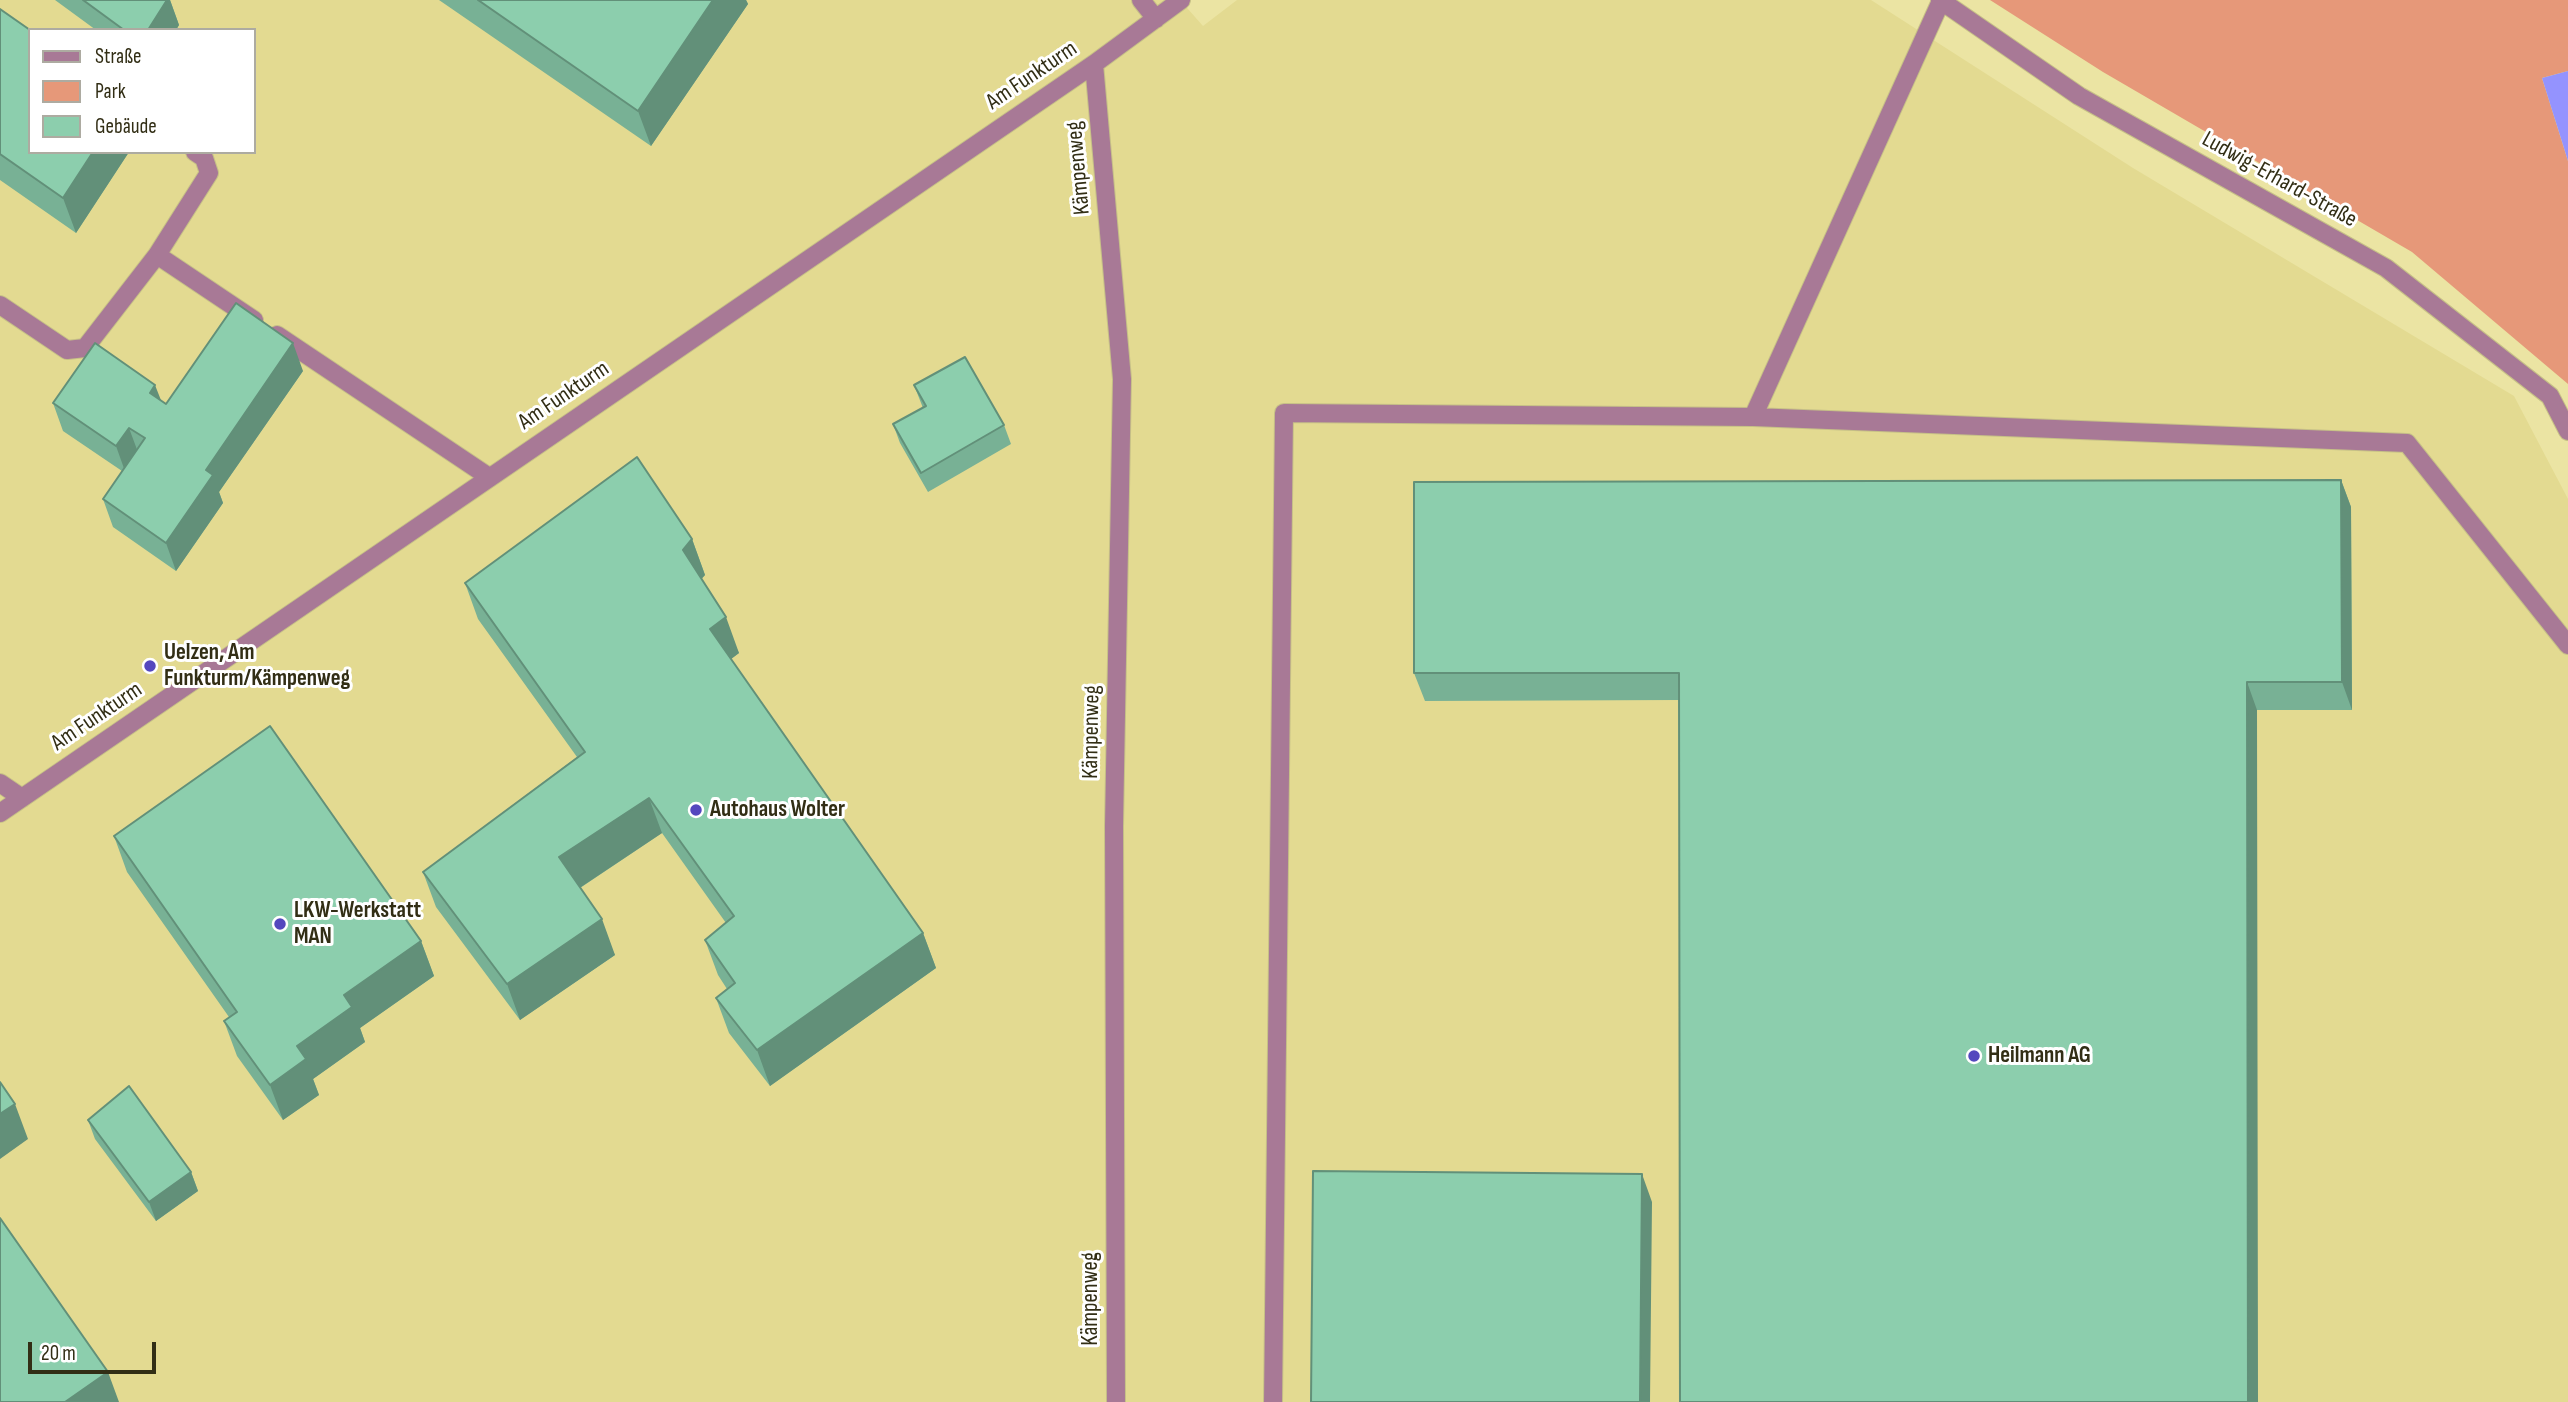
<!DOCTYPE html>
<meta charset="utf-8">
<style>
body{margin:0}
#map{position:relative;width:2568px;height:1402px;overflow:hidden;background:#ebe4a3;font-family:"Sofia Sans Condensed",sans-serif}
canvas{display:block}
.legend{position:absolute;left:28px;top:28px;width:228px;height:126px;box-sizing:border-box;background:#fff;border:2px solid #adaba1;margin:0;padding:9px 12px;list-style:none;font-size:21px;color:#322e15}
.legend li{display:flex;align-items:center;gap:14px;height:35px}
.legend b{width:35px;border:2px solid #adaba1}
.scale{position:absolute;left:28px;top:1342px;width:128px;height:32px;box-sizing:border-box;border:4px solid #322e15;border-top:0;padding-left:9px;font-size:21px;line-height:24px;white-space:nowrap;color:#322e15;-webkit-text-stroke:5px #fff;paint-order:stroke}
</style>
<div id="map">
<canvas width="2568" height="1402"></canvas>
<ul class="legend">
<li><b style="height:9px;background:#a87996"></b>Straße</li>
<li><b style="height:19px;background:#e69879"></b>Park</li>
<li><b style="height:19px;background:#8ccead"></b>Gebäude</li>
</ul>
<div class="scale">20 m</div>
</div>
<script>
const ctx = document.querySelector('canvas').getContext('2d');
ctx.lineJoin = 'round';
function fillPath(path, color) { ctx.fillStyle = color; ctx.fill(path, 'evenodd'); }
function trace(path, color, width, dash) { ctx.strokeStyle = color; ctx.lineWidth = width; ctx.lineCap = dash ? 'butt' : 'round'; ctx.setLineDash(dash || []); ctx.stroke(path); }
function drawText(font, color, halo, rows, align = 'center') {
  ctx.font = font + ' "Sofia Sans Condensed",sans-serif'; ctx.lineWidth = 6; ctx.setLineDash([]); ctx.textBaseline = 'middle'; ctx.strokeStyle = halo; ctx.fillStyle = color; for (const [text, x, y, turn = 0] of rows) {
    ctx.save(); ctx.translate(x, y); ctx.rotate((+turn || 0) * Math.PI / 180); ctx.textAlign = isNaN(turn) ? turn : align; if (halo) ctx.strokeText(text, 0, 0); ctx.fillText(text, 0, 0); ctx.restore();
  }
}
const built = new Path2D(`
 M0,0H1180L1203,26L1237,0H1871L2133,168L2514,396L2568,499V1402H0ZM30,30H254V152H30Z`);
const green = new Path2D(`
 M1990,0H2568V71L2542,78L2568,161V384L2412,252L2103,72Z`);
const water = new Path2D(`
 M2568,71V161L2542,78Z`);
const minor = new Path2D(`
 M1141,0L1156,19
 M1940,0L2079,96L2386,268L2550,396L2568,431
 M1094,64L1122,379L1114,826L1116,1402
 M157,255L254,320
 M0,305L67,350L85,348L157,255L209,173L204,158L195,152
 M277,335L489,477
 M1753,417L1941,1
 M0,783L22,798
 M0,813L1094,64L1181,0
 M1273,1402L1284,413L1753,417L2407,443L2568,645`);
const wall = new Path2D(`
 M55,0H170L179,25L176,30H96Z
 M439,0H746L748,4L651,146Z
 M0,9L30,152H129L76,233L0,180Z
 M303,371L219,492L223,503L176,571L113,527L103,499L122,471L63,431L53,403L161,401L166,404Z
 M914,385L1004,425L1011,444L928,492L900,443L893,424L923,408Z
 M2341,480L2351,507L2352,710H2257L1679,700L1425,701L1414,673Z
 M692,539L705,575L701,579L739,653L731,659L923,933L936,968L770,1086L729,1033L716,998L727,989L718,975L705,940L726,923L662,833L580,888L615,955L520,1020L436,907L423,872L577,757L478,619L465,583Z
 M114,836L421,941L434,976L360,1028L365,1042L313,1079L319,1095L283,1120L237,1056L224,1021L229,1017L127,872Z
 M88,1120L191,1172L198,1191L156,1221L95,1139Z`);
const shadedWall = new Path2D(`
 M167,0H170L179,25L176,30H148Z
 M713,0H746L748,4L651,146L638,111Z
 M93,152H129L76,233L63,198Z
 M293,343L303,371L219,492L223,503L176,571L166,543L206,470Z
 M155,385L166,413L150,393Z
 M129,428L139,455L126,474L116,446Z
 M2341,480L2351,507L2352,710L2342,682Z
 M692,539L705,575L696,585L683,550Z
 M726,617L739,653L723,665L710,629Z
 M2247,682L2257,710L2258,1402H2248Z
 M649,798L662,833L572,893L559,857Z
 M602,919L615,955L520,1020L507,984Z
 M923,933L936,968L770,1086L757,1050Z
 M421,941L434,976L360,1028L365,1042L313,1079L319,1095L283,1120L270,1085L297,1046L344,995Z
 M15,1104L28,1139L0,1159V1114Z
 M191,1172L198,1191L156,1221L149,1202Z
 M1642,1174L1652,1202L1650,1402H1640Z
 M108,1372L119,1402H65Z`);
const building = new Path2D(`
 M83,0H167L148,30H124Z
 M478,0H713L638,111Z
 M0,9L30,30V152H93L63,198L0,154Z
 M236,303L293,343L206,470L213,475L166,543L103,499L145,438L129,428L116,446L53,403L95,343L155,385L150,393L166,404Z
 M965,357L1004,425L921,473L893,424L926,406L914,385Z
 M637,457L692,539L683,550L726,617L710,629L923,933L757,1050L716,998L735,983L705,940L734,916L649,798L559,857L602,919L507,984L423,872L585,752L465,583Z
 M2341,480L2342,682H2247L2248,1402H1680L1679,673H1414V482Z
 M270,726L421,941L344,995L352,1007L297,1046L306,1059L270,1085L224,1021L237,1012L114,836Z
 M0,1082L15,1104L0,1114Z
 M129,1086L191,1172L149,1202L88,1120Z
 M1313,1171L1642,1174L1640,1402H1311Z
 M0,1218L108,1372L65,1402H0Z`);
const markers = [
 [150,666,7,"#5447be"],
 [696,810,7,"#5447be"],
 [280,924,7,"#5447be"],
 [1974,1056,7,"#5447be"]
];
const streetNames = [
 ["Am Funkturm",1032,76,-34],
 ["Kämpenweg",1079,168,-95],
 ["Ludwig-Erhard-Straße",2279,180,29],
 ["Am Funkturm",564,396,-34],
 ["Am Funkturm",97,717,-34],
 ["Kämpenweg",1092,732,-89],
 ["Kämpenweg",1091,1299,-90]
];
const poiNames = [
 ["Uelzen, Am",164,653],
 ["Funkturm/Kämpenweg",164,679],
 ["Autohaus Wolter",710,810],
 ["LKW-Werkstatt",294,911],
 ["MAN",294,937],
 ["Heilmann AG",1988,1056]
];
fillPath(built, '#e3da91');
fillPath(green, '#e69879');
fillPath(water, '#9493fe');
trace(minor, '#c6c087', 20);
trace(minor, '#a87996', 18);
fillPath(wall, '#78b195');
fillPath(shadedWall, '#629079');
fillPath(building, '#8ccead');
trace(building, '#629079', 2);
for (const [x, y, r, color] of markers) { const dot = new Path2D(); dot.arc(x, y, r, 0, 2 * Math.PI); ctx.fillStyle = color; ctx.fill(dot); trace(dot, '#fff', 2.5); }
drawText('23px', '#322e15', '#fff', streetNames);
drawText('bold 23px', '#322e15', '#fff', poiNames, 'left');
</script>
